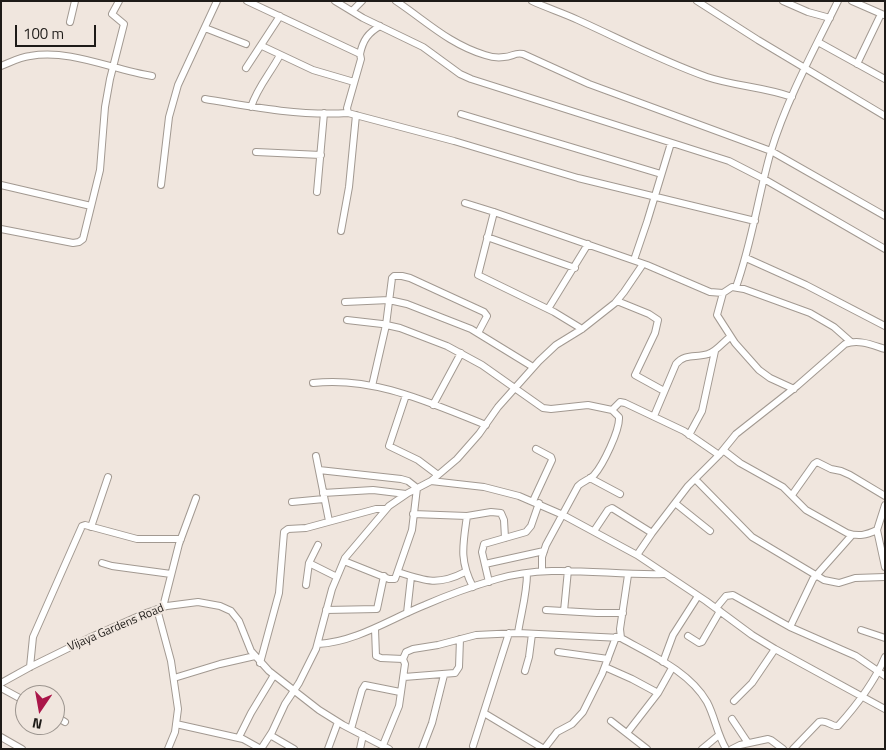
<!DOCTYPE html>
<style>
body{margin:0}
#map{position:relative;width:886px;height:750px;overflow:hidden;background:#f0e6de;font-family:"Titillium Web",sans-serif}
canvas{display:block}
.frame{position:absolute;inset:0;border:2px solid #1e1b18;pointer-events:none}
.north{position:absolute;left:15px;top:685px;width:50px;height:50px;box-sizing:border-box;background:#f0e6de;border:1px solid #9c958f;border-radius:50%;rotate:192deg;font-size:14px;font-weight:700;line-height:20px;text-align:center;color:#1e1b18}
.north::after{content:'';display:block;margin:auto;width:18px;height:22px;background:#aa1649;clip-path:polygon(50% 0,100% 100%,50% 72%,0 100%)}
.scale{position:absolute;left:15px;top:25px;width:81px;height:22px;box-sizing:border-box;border:2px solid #1e1b18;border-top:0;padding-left:6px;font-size:15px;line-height:18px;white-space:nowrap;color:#1e1b18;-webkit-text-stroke:4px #f0e6de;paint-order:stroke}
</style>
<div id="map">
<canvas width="886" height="750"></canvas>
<div class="frame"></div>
<div class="north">N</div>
<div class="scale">100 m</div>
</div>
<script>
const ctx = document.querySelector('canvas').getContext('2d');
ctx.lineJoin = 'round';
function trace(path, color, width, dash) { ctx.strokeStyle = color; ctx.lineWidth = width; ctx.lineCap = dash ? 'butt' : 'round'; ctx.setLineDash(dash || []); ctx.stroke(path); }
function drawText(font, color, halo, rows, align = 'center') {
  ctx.font = font + ' "Titillium Web",sans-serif'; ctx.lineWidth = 4; ctx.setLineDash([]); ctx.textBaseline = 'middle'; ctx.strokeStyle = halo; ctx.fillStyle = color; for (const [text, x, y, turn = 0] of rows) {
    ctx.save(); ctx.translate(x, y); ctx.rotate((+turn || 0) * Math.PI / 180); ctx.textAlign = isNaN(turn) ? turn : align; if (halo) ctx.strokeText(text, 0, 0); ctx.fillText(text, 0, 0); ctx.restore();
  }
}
const street = new Path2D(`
 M247,1L360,54L361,59L347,108L348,113L454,141L578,178L755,221
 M335,1L363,18L423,47L460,74L471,79L729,161L764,179L885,249
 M396,1C426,21 449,44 485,55C491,57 498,58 504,57C512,57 515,52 523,54L589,84L771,151L885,216
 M532,1C547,8 563,13 578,20C620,39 662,61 707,77C734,86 764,87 792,97
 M697,1L758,40L885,116
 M783,1L808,12L830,18
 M852,1L884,15
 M352,11L362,1
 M70,22L75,1
 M205,28L246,44
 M818,42L885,79
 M262,46L313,70L354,82
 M360,54C363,40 368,33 380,26
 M857,64L881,14
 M1,66C11,62 20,57 30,56C72,49 112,70 152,76
 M246,68L280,16
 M205,99C252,107 300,116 348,113
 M251,107C258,86 270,74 280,55
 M461,114L661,174
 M256,152L321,155
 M1,185L91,206
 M161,185L169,117L178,85L217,1
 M317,192L324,113
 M465,203L494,212L647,265L710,292L723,293L732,287L744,289L810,313L834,327L851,342
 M494,212L478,275L554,312L582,329
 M1,229L73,243L79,242L83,239L100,170L105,107L110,79L124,24L112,14L119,1
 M341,231L349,187L356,115
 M487,237L575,268
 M746,258L806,285L885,326
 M634,260L647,222L671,143
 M736,287C752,243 758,196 771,151C787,99 814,50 838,1
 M723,293L717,315L735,343L759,370L770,378L794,389
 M617,301L649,314L658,320L655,333L635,375L664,391
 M345,302L389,300L407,304L471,329L533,367
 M548,309L588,244
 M347,320L382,324L400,328L447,346L482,365L543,408L551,409L588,405L612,410L620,402L625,403L684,431L719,455
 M313,383C374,376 430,403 486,425
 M372,386L386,325L392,278L394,276H402L410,278L484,312L487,316L478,333
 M406,395L389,446L418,460L438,475
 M433,405L461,353
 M654,416L676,364C685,353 696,358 708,354C716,352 723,342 730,337
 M689,435L702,411L715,351
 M723,450L740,463L783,487L806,510L847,533C859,537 866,535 877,530
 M316,456L329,521
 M319,470L401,479L408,481L417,488L412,530L395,579H389L344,561
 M590,478L620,494
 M695,479L752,537L824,580L839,583L855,578L885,577
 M431,481L457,459L479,434L498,407L539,361L556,345L582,329L615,303L624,292L643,264
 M323,493L373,490L406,494
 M792,495L814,464L817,462L831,469L841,471L850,475L885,496
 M533,501L552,460L551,457L536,449
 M292,502L324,499
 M675,503L710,531
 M885,505L877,530L885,567
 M413,514L467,516L491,512L501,513L504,520L505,538
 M467,516C463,545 459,560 473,587
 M91,527L108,477
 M594,531L608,510L612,508L652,533
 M637,555L652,533L688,486L719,455L736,434L797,386L845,344C859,339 872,345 885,349
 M102,563L112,566L171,574
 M309,563L337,577
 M485,564L544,551
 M542,571V557L546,545L578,486C583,481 589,480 594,475C603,465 620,430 619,417L612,410
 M398,572C425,581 438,586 465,572
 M628,575L620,629L621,638C651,655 689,671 707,702C715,717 717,734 726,749
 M489,582L482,552L484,544L526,532L531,526L539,503
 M306,585L309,563L318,545
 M163,607L179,544L196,498
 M716,608L726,596L733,595L790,627L856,656L885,676
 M157,609L171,661L178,709L175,732L168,749
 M326,610L377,609L384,576
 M546,610L597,613H623
 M564,611L568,570
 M407,613L411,577
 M790,627L813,579L852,535
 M375,629L376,656L381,658L403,659L405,664L399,706L383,745
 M861,630L885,638
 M518,633C521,613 527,594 527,573
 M688,636L699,643L702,642L720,611
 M318,644C356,642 390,619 425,605C448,595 473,586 497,579C552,563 608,576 664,574
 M558,652L608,659
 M403,659L406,652L413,649L438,645L476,635L518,633L621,638
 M663,662L673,635L698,596
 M260,663L279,593L284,532L288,529L306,528L376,509H386
 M30,667L33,637L82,526L85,525L137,539H181
 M605,667L632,679L658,693
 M525,671L529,657L532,634
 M404,677L455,673L459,667L460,639
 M174,678L220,664L255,656
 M1,683L30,667L89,638L146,613L167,606L198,602L220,606L231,611L239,621L251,651L269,671L319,710L343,725L389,749
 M1,688L25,701
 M734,701L752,683L775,649
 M484,713L544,749
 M55,716L65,722
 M732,719L748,743
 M611,721L647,749
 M176,724L243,739L261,749L272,732L285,704L299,683L316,649L332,589L345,558L389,506L408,493L431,481L484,487L519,496L563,515L637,555L706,601L752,635L775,649L885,709
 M351,729L362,690L365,685L400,692
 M627,733L658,693L672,668
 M270,735L294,749
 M1,737L22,749
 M239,737L251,713L274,675
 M473,746L509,633
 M328,749L338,722
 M360,749L363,735
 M422,749L432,723L444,675
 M544,749L557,732L572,724L583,712L602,674L616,637
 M702,749L719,735
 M732,749L740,745L768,739L771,740L783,749
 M793,749L819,722C827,719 831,727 838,726C857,705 874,683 885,657`);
const streetNames = [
 ["Vijaya Gardens Road",116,628,-23]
];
trace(street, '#a29991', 8);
trace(street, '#fff', 6);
drawText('12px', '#1e1b18', '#f0e6de', streetNames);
</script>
